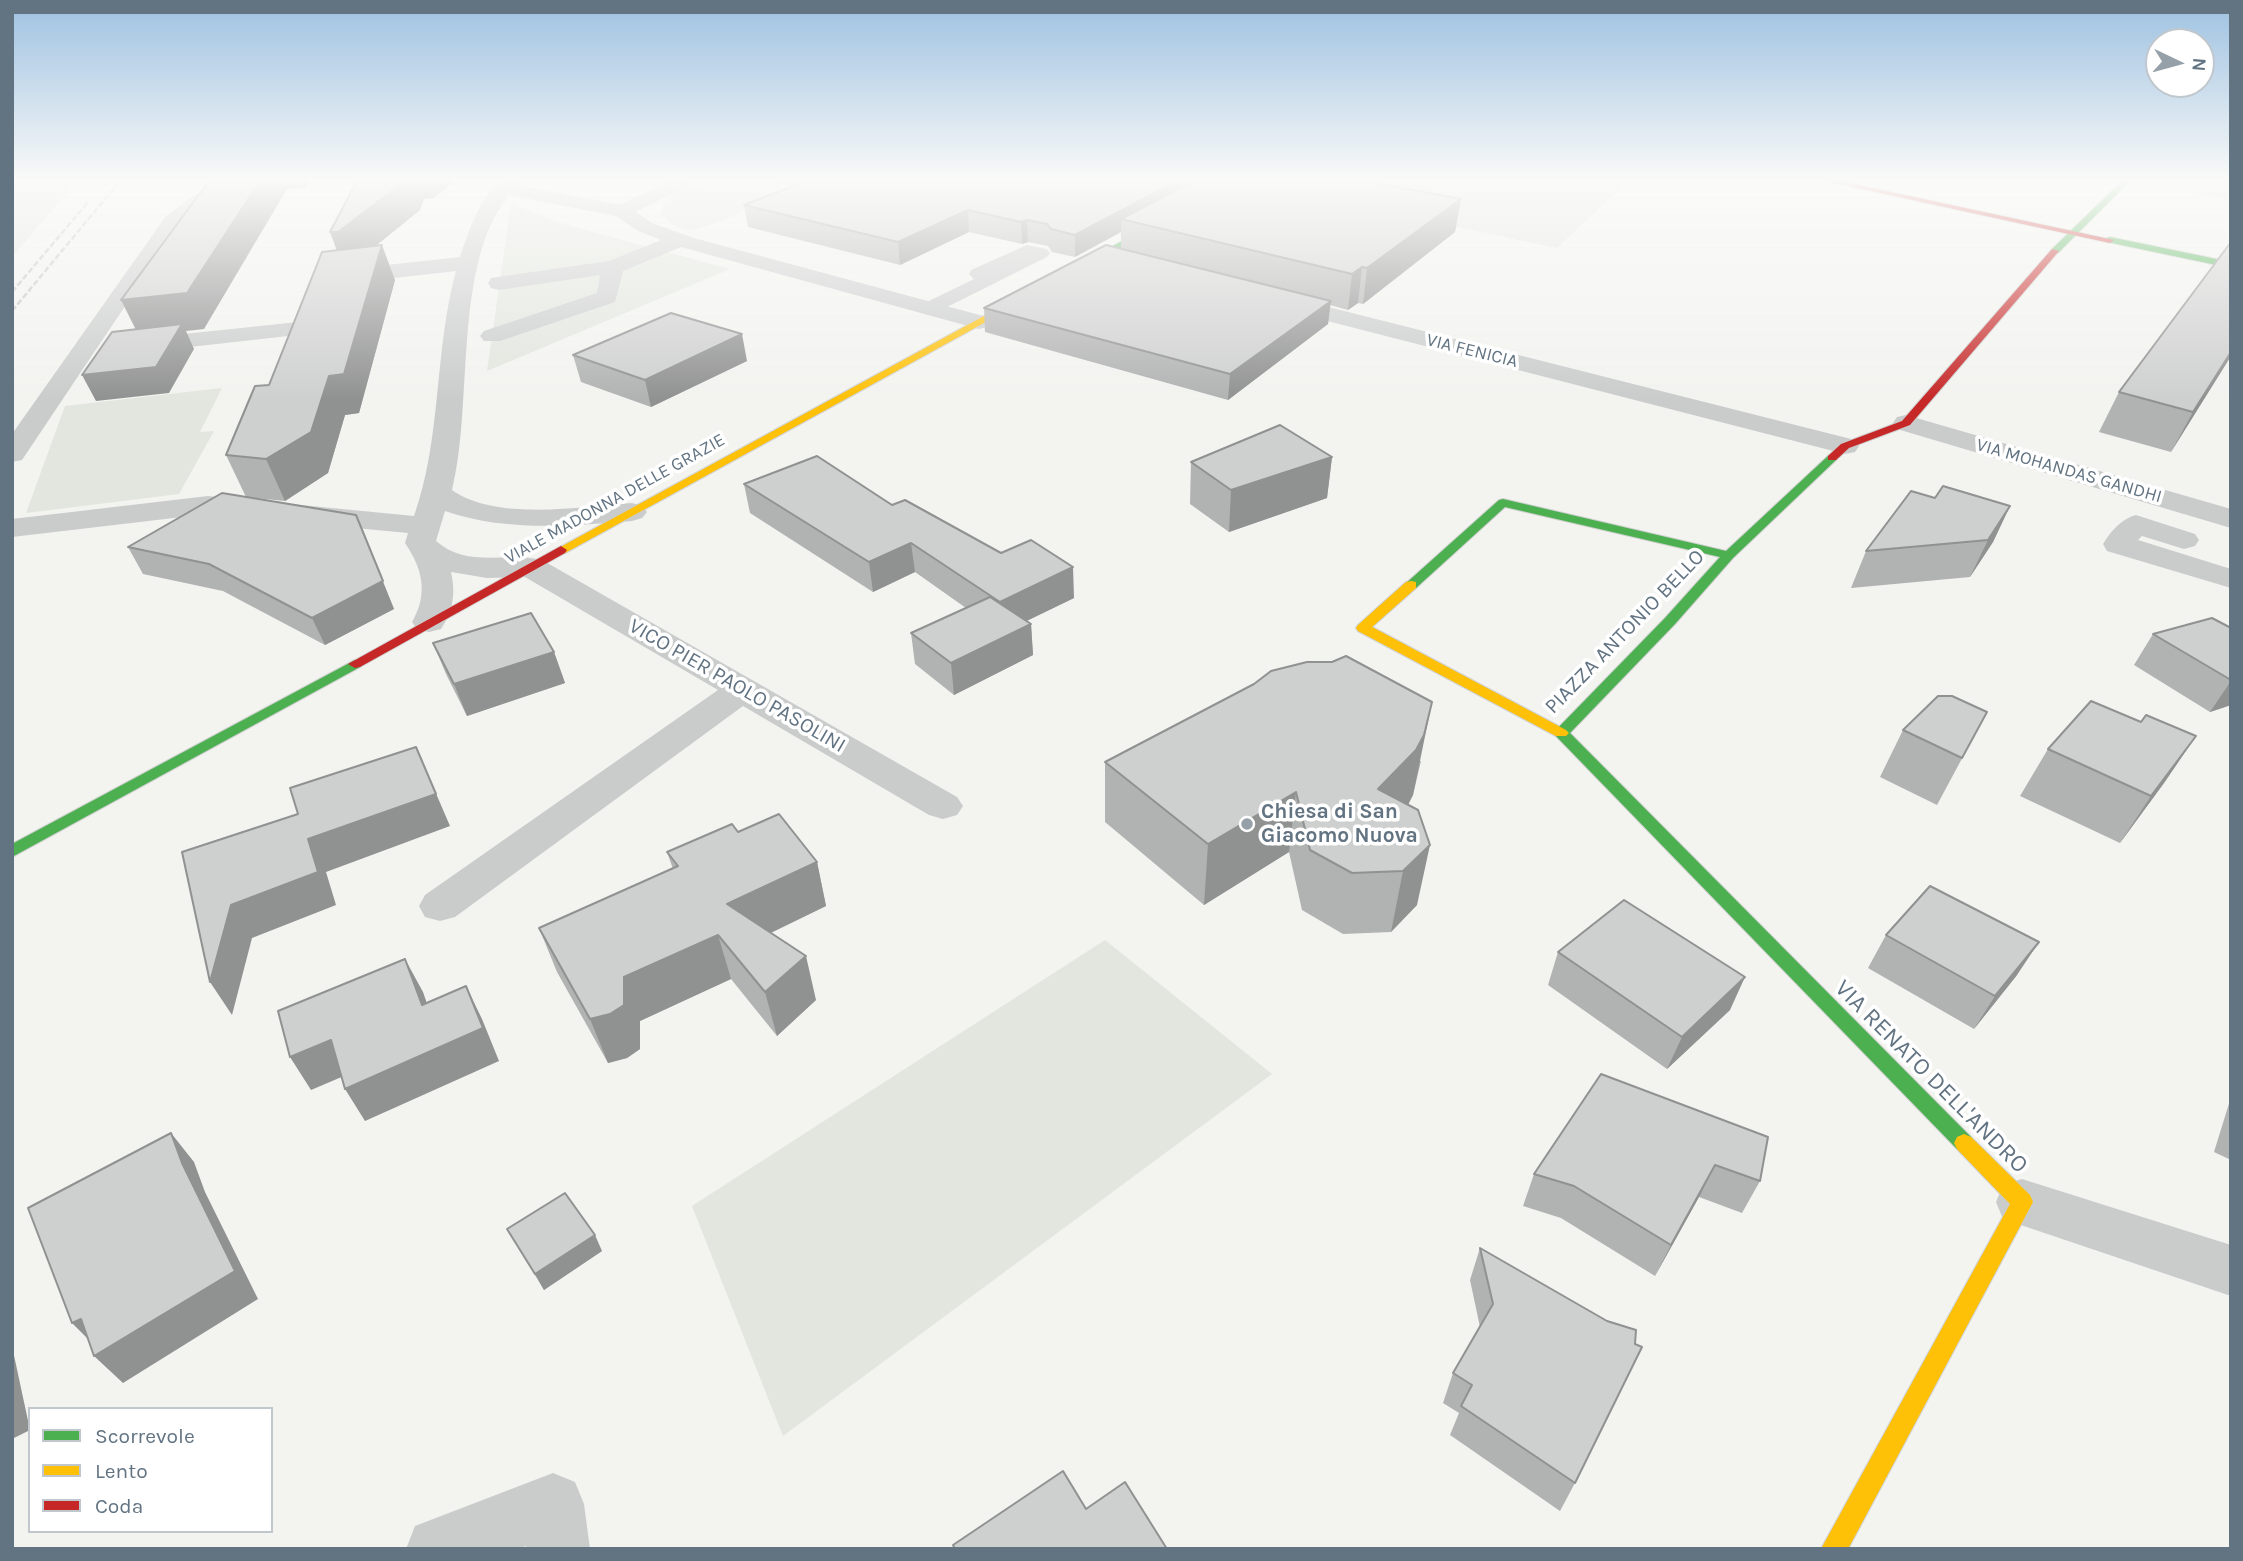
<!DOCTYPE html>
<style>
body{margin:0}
#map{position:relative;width:2243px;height:1561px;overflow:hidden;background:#f3f3f0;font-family:Karla,sans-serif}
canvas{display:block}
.frame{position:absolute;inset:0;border:14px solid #627382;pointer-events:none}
.legend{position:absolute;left:28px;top:1407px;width:245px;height:126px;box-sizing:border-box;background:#fff;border:2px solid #c0c7cd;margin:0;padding:9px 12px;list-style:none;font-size:21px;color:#627382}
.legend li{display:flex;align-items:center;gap:14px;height:35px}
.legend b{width:35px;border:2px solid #c0c7cd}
.north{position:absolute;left:2145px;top:28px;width:70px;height:70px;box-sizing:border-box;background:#fff;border:2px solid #c0c7cd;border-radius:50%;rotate:95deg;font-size:19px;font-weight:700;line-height:28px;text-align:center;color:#627382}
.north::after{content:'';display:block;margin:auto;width:24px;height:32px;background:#95a0a8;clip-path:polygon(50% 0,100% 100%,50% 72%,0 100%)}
</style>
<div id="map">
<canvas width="2243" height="1561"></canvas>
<div class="frame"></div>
<ul class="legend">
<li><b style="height:9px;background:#4caf50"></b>Scorrevole</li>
<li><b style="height:9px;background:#ffc107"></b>Lento</li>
<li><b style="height:9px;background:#c62828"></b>Coda</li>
</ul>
<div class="north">N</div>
</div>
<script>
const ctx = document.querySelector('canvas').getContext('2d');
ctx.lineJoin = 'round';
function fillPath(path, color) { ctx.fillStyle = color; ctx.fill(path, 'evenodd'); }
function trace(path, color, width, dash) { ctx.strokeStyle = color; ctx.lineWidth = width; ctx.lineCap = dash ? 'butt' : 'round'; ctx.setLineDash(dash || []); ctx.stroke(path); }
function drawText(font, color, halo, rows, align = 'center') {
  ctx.font = font + ' Karla,sans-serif'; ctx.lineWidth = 7; ctx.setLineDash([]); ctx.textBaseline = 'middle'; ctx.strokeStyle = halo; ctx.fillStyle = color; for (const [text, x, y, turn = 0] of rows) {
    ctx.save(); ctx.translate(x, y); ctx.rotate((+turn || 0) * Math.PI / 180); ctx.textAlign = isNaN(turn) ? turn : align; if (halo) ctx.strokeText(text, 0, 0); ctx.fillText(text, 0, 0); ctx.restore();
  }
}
const green = new Path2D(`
 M12,181H77L12,257Z
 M720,181H790L778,186L785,192C764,201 709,230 688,230C679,230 667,221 661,214C673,174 692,193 720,181Z
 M1262,181H1628L1557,248L1255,185Z
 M2159,181H2231V200L2155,186Z
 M511,203L560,223L730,269L487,371Z
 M222,388L200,432L214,431L179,494L26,513L65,406Z
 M1105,940L1272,1074L783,1436L692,1206Z`);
const lane = new Path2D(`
 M1027,245L1047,249L1050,253L1047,257L937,312H923L920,308L923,304L974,279L969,274L971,270Z`);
const street = new Path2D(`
 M223,181H247L207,204L180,224L22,460L12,462V434L166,216L193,196Z
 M501,181H520L517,185L620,205L668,181H692L690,185L636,212L652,223L694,238L987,317L991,322L987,327L979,329L681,247L623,271L615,302L500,341H484L480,336L484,331L597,293L600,275L499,290L491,288L488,283L491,278L609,261L661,240L638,231L616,216L509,195C452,265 474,404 452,490C495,521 581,507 632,503L642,506L647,512L642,518L632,521C569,526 506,532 445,511L436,541C468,569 506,551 542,560L957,797L963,806L957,815L943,819L929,815L743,706L455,917L440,921L425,917L419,906L425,895L718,690L525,577L487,578L451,572C456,594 453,611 441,629L429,632L417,629L412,622C429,593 422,568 405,543L408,533L208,514L12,537V519L208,496L414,516C442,437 434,351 456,271L341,284L333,282L330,277L333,272L341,270L460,257C467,235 482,192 501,181Z
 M1277,294L1855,440L1859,446L1855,452L1845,454L1269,306L1266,301L1269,296Z
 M298,322L306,324L310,329L306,334L136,353L127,351L124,346L127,341L136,339Z
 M1906,415L2231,509V528L1897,429L1893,423L1897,417Z
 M2136,515L2195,534L2199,540L2195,546L2184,549L2142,536L2138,540L2231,569V588L2107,551L2103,544C2111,531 2121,519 2136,515Z
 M2022,1179L2231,1245V1296L2003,1219L1996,1202L2003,1185Z
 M553,1473L575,1482L584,1504L590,1549H526V1546L519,1549H406L415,1526Z`);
const fast = new Path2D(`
 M1230,181H1240L1064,279L1057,277Z
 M2122,181H2130L2058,253H2052V249Z
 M2110,237L2231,262V268L2107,242V238Z
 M1832,455L1836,456V460L1733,558L1675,624L1570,733L1971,1137L1974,1143L1971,1149L1964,1152L1957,1149L1553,733L1665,618L1720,557L1505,507L1416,588H1406L1404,585L1499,500L1503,499L1726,551L1828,456Z
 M355,660L360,661L362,664L360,667L12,857V844Z`);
const slow = new Path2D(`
 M1061,274L1065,277L1064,279L565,553H557L555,550Z
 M1411,581L1416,582V588L1372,627L1566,730L1569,733L1566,736H1556L1358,631L1356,628L1358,625L1406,582Z
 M1964,1134L1971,1137L2030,1195L2033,1202L1848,1549H1821L2010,1204L1957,1149L1954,1143L1957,1137Z`);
const jam = new Path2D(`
 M1825,181H1840L2114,240L2110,243Z
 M2052,249L2059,251L1910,425L1849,448L1836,460H1828V456L1841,444L1902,421Z
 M561,546L567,550L565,553L360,667L355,668L348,664Z`);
const rail = new Path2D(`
 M12,292L89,201
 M12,311L120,181`);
const wall = new Path2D(`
 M772,181H1365L1461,199L1455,232L1363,304L1358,303L1348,310L1330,305L1328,324L1228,400L985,332L984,308L1121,249V232L1075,257L1052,252L1048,246L1028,242L1022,244L969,232L900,265L748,227L744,205L792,186Z
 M454,182L434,198L424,199L420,210L375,246L395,280L359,413L345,415L328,473L285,501L246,497L226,455L269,385L337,250L330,232Z
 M573,355L747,361L651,407L581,382Z
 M2231,356L2171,452L2099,432L2119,392Z
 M1332,457L1327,498L1229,532L1190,504L1191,462Z
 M744,484L892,505L1074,598L1026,621L1031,624L1033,655L954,695L915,664L911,633L966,608L915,572L873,592L750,513Z
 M2010,506L1993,542L1970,577L1851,588L1866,551Z
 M356,515L394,609L325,645L223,591L143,574L128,547Z
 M2231,628V705L2210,712L2134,665L2153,634Z
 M433,643L554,652L565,683L467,716L446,674Z
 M1987,712L1937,805L1880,777L1903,730Z
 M2141,722L2196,736L2164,783L2120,843L2020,796L2048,749Z
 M1421,761L1413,795L1408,805L1417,905L1391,932L1343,934L1302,910L1289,852L1204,905L1105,822V762Z
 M738,832L817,862L826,906L771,933L816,1000L777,1036L731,979L640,1021V1049L627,1058L608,1063L557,972L539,928L673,869L667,852Z
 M1886,935L2017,975L1974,1029L1868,968Z
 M1558,952L1730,1010L1667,1069L1548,985Z
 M2231,1097V1160L2214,1152Z
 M1768,1137L1760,1181L1742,1213L1699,1197L1655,1276L1561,1218L1523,1206L1534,1174Z
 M507,1229L602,1251L544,1290Z
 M1480,1248L1575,1483L1560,1511L1450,1435L1459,1413L1443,1403L1453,1373L1480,1327L1470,1280Z`);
const shadedWall = new Path2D(`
 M260,181H309L306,188L287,189L204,329L186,331L194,349L169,393L96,401L82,375L139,336L121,300Z
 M405,181H454L434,198L424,199L420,210L351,266L343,267L330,232Z
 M1177,181H1212L1121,219V232L1075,257V235Z
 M1461,199L1455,232L1363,304L1367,268Z
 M968,210L969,232L900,265L898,242Z
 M1027,220L1028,242L1022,244L1021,222Z
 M382,245L395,280L359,413L345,415L328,473L285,501L266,459L329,376Z
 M1362,267L1358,303L1348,310L1352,274Z
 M1331,301L1328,324L1228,400L1230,374Z
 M742,334L747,361L651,407L645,380Z
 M2231,352V356L2171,452L2193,412Z
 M1332,457L1327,498L1229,532L1231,490Z
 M2010,506L1993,542L1970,577L1988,540Z
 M356,515L394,609L325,645L312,618Z
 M911,543L915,572L873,592L869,562Z
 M1073,567L1074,598L1002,633L1000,602Z
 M1031,624L1033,655L954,695L951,663Z
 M554,652L565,683L467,716L454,684Z
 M2231,681V705L2210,712Z
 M1432,702L1413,795L1405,810L1378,789Z
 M2196,736L2164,783L2120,843L2151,796Z
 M416,747L450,826L326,872L336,905L252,938L232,1015L210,982L231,905Z
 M1296,792L1289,852L1204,905L1208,844Z
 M1430,845L1417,905L1391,932L1403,871Z
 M817,862L826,906L739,948L727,904Z
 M718,935L731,979L640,1021V1049L627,1058L608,1063L590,1019L624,977Z
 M2039,942L2017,975L1974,1029L1995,996Z
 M806,956L816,1000L777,1036L765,992Z
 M405,959L423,992L439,1038L422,1005Z
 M1745,977L1730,1010L1667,1069L1682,1037Z
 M466,986L482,1019L499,1061L365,1121L345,1089Z
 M331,1040L351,1073L311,1090L290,1057Z
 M171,1133L194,1162L205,1192L258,1299L123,1383L94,1356L182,1163Z
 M1715,1165L1699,1197L1655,1276L1671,1245Z
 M595,1235L602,1251L544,1290L535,1274Z
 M81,1319L100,1351L72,1323Z
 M12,1346L30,1430L12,1439Z`);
const building = new Path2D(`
 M209,181H260L187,293L121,300Z
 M357,181H405L338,232H330Z
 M806,181H1177L1075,235L1051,229L1047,224L1027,220L1021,222L968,210L898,242L744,205Z
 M1194,181H1365L1461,199L1367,268L1362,267L1352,274L1121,219Z
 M2231,242V352L2193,412L2119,392Z
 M382,245L344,374L329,376L311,432L266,459L226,455L255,386L269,385L322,252Z
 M1106,245L1331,301L1230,374L984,308Z
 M671,313L742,334L645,380L573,355Z
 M182,324L156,367L82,375L112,332Z
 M1280,425L1332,457L1231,490L1191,462Z
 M817,456L892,505L905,500L1001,553L1031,540L1073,567L1000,602L911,543L869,562L744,484Z
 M1943,486L2010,506L1988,540L1866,551L1911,491L1935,498Z
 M222,493L356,515L383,581L312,618L209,564L128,547Z
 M990,597L1031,624L951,663L911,633Z
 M531,613L554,652L454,684L433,643Z
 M2212,618L2231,628V680L2153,634Z
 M1346,656L1432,702L1424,735L1416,750L1378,789L1418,810L1430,845L1403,871L1352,873L1310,850L1296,792L1208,844L1105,762L1254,684L1271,671L1307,662H1332Z
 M1938,696H1952L1987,712L1962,758L1903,730Z
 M2091,701L2141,722L2146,715L2196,736L2151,796L2048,749Z
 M416,747L436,794L308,839L318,872L231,905L210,982L182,852L298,814L290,788Z
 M779,814L817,862L727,904L806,956L765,992L718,935L624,977V1005L610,1014L590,1019L539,928L678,866L667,852L732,824L738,832Z
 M1930,886L2039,942L1995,996L1886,935Z
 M1624,900L1745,977L1682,1037L1558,952Z
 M405,959L422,1005L466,986L483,1028L345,1089L331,1040L290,1057L278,1011Z
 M1601,1074L1768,1137L1760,1181L1715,1165L1671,1245L1574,1186L1534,1174Z
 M171,1133L182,1163L235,1271L94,1356L81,1319L72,1323L28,1208Z
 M565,1193L595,1235L535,1274L507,1229Z
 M1480,1248L1607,1321L1636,1330L1635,1344L1642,1347L1575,1483L1461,1406L1472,1385L1453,1373L1493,1304Z
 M1063,1471L1086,1509L1125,1482L1167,1549H955L953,1545Z`);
const markers = [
 [1247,824,7,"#95a0a8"]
];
const farStreetnames = [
 ["VIA FENICIA",1472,351,14],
 ["VIA MOHANDAS GANDHI",2069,471,16],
 ["VIALE MADONNA DELLE GRAZIE",615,499,-29]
];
const streetNames = [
 ["PIAZZA ANTONIO BELLO",1625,632,-46],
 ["VICO PIER PAOLO PASOLINI",737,686,30]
];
const poiNames = [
 ["Chiesa di San",1261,812],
 ["Giacomo Nuova",1261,836]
];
const nearStreetnames = [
 ["VIA RENATO DELL'ANDRO",1931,1077,45]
];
fillPath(green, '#e2e6de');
trace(fast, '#cfd1d0', 2);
trace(slow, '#cfd1d0', 2);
trace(jam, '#cfd1d0', 2);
fillPath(lane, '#cacccc');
fillPath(street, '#cacccc');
fillPath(fast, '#4caf50');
fillPath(slow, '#ffc107');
fillPath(jam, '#c62828');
trace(rail, '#c0c2c2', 2.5, [6, 2.5]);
fillPath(wall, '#b1b2b2');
fillPath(shadedWall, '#909191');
fillPath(building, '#cecfcf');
trace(building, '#909191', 2);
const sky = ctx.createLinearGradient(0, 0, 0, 400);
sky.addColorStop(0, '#9dc1e1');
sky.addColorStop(0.45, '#fafaf8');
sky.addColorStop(1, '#fafaf800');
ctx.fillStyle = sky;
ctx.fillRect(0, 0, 2243, 400);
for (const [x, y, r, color] of markers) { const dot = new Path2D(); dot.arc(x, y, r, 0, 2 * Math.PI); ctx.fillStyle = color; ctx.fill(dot); trace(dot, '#fff', 2.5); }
drawText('18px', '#627382', '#fff', farStreetnames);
drawText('21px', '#627382', '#fff', streetNames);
drawText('bold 21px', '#627382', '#fff', poiNames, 'left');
drawText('24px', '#627382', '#fff', nearStreetnames);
</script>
